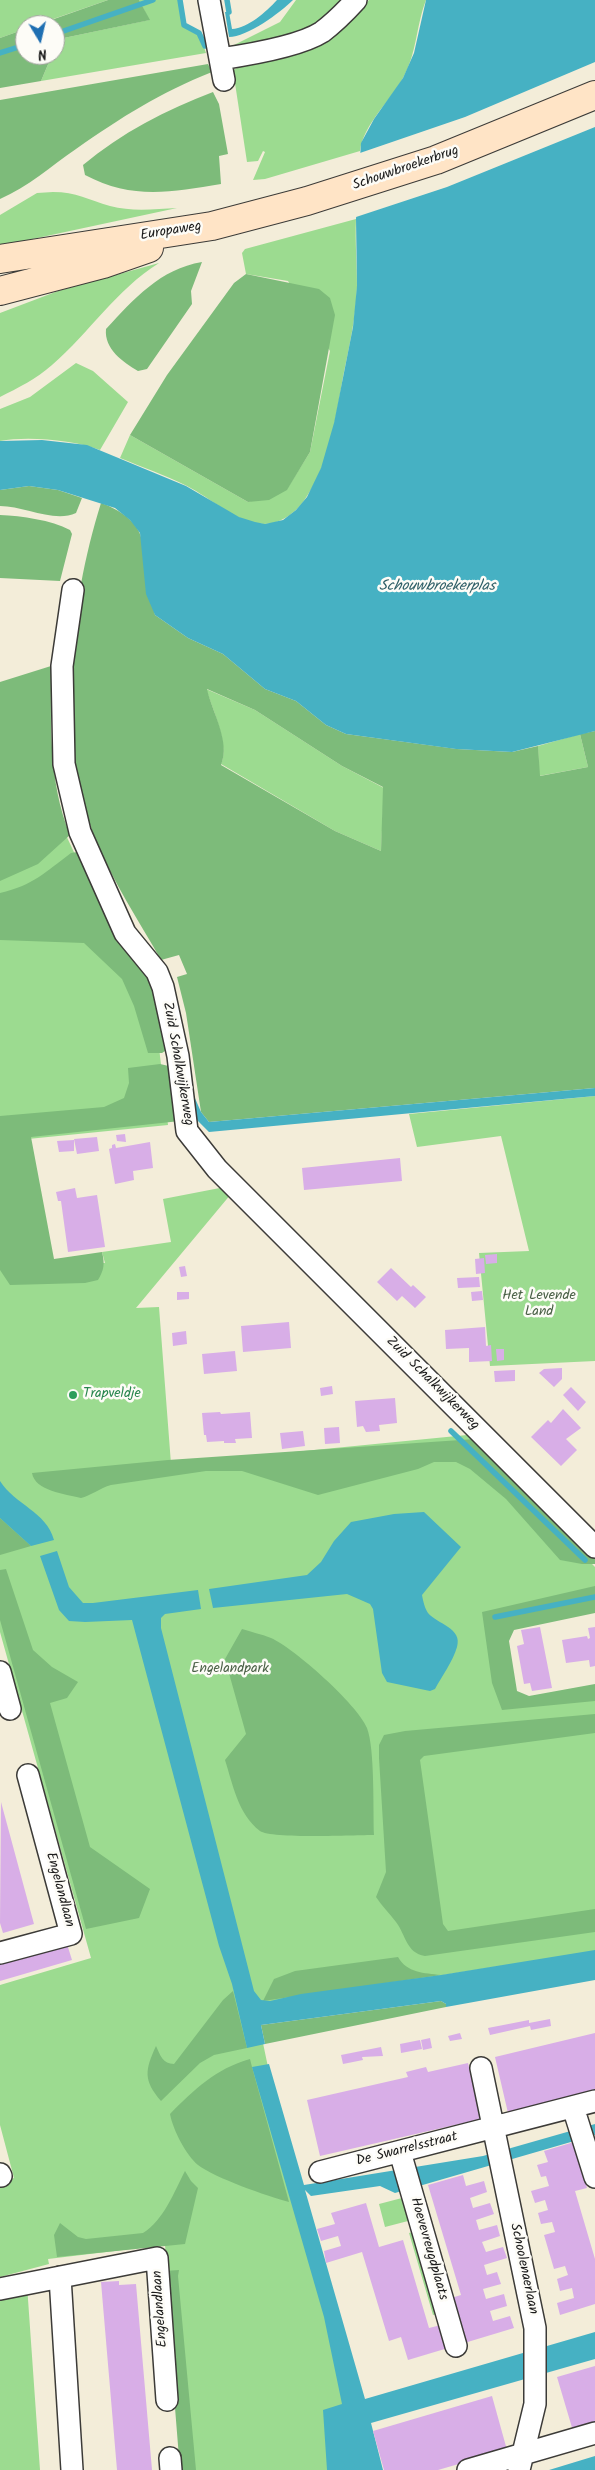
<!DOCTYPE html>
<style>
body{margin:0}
#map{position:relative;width:595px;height:2470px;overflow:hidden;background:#f3edd9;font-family:Kalam,sans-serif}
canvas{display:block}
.north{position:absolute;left:15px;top:15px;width:50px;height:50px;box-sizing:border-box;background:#fdfcf7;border:1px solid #a3a29f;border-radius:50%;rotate:171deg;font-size:14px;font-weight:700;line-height:20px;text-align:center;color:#1c1c1c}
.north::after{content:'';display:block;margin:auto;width:18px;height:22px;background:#1f6fb2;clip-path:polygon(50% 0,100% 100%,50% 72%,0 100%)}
</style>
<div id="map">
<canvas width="595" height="2470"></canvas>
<div class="north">N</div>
</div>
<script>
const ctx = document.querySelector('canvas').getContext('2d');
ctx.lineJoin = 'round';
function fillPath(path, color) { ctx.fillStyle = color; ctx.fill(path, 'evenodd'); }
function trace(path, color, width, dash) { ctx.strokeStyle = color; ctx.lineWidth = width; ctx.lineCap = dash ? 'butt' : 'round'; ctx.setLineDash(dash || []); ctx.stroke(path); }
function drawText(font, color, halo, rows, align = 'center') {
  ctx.font = font + ' Kalam,sans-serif'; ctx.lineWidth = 5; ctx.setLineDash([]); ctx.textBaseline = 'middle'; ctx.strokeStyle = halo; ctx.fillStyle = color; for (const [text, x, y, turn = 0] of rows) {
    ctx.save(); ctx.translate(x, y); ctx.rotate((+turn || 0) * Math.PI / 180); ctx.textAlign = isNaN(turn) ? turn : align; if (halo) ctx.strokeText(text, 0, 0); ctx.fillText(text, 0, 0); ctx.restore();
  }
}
const green = new Path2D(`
 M0,0H108L36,25H25V29L0,38Z
 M139,0H180L184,25L199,33L206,53L41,81L52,55H55L59,39L149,20Z
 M296,0H351L315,28L232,51L234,45L280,22Z
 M369,0H426C416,26 417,53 403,78C390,102 364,123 360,151L265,179L253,180L265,152L263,151L258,161L247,162L233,70L360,9Z
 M53,192C76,192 89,200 110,206C132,212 155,209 177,208L0,246V215L37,193Z
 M356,219C355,242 357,265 357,287C356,318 349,347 343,377C336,416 330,462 307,496C298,511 282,524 264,524C236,523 211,498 187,486C165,475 142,467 120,458L130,435L248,502L287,489L310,452L330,351L288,281L246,274L242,253L245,249Z
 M159,263C116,290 90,332 52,365C36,379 18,388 0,397V313L58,291Z
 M76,363L93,371L128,402L100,450C74,440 28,436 0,441V409L30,397Z
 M206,689L255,710L342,766L384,788L381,851L335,831L221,764C230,747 212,707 206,689Z
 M0,695L96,899L152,987L168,1125L28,1139L52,1261L105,1263L102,1252L171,1242L163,1199L225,1187L231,1194L136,1308L159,1307L171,1464L467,1435L595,1567V1606L500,1627L516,1699L595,1688V1951L255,2005L268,2067L380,2470H185L165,2245L48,2259L49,2264L0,2277V2183L14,2178L0,2125V1985L91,1958L0,1632Z
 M580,734L588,767L539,776L538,746Z
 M595,1096V1361L490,1366L479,1253L529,1251L501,1136L417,1147L409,1114Z
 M402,2198L408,2221L385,2227L379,2204Z
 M420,2230L444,2312L433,2315L409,2233Z
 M27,2285L40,2470H0V2293Z`);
const forest = new Path2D(`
 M108,0H139L150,20L59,39L55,48V25H37Z
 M25,29V55H52L41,81L0,88V38Z
 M208,64L212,72C159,93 122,117 76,149C51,166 28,187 0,199V100Z
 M213,92L219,104L228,154L219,156L221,184C171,192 132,200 85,175L83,165C121,133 166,110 213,92Z
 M202,262L191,291L192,304L147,369L138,371C123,362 104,349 106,329C134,299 160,269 202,262Z
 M246,274L319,289L330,298L335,315L310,452L287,490L269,500L248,502L130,435L167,375L234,283Z
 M29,486L58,490L82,498L76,513C54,523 24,506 0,506V490Z
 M101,503C115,508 134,518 140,534C147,554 150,592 155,615L188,638L223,654L265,689L296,701L326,725L346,734L457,749L512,752L538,746L540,776L588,767L580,734L595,731V1088L209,1122L201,1112L186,1013L177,977L187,974L179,955L161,960C139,921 113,882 96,840C55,739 69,605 101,503ZM207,689L255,710L342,766L383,787L381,851L335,831L221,765C231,742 212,712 207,689Z
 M0,515C22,516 51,520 70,530L72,534L60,581L0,578Z
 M51,666C51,722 48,781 70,835L38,864L0,881V682Z
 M77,852L99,896L158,986L171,1047L162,1053H148L134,1006L122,979L84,943L0,940V893C34,885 44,873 71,853Z
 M160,1064L173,1067L180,1121L31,1137L54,1259L102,1252C105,1264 104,1270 98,1280L85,1283L10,1285L0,1270V1116L104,1107L124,1098L129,1083L128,1068Z
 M475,1439L595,1559V1564H582L560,1560L506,1499L470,1469L456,1462H434L418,1469L318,1495L242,1471H206L111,1485C100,1488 90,1496 81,1498C65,1494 35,1491 32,1473L168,1460Z
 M0,1518L31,1546L0,1555Z
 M6,1569L33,1650L52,1667L78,1682L67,1698L50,1703L90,1847L150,1889L139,1918L86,1929L0,1620V1570Z
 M595,1586V1613L514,1630L509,1641L517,1691L529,1696L595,1684V1701L502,1710L492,1683L482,1612Z
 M242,1629C251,1632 261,1634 271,1638C294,1648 358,1705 367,1728C375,1749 373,1810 374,1835C355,1835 271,1839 260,1831C238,1814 233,1785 225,1760L246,1734L225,1659Z
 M595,1714V1733L424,1756L420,1760L443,1924L448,1931L595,1909V1932L425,1956C406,1953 406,1935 396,1922C389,1913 382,1906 376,1897L386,1872L379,1758V1745L384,1735L405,1731Z
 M398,1957C407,1973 424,1973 441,1975L263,2001L274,1979L295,1971Z
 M233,1991L247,2048L214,2055L200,2063L161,2101C143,2080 145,2070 156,2046C160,2055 163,2064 174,2064L223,2000Z
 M441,2001L446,2004V2007L265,2044L261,2025Z
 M250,2059L252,2067L289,2202C267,2196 215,2178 198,2165C186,2155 173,2130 170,2114C195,2089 215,2069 250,2059Z
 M185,2171L191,2181L198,2188L185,2244L57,2257L54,2235L60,2223L78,2237L86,2239L143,2233C164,2220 174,2192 185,2171Z
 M179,2270L178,2276L196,2470H180L164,2271Z`);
const water = new Path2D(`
 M277,0H293C280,13 247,37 229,37L225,12H229L232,29C248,28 266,12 277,0Z
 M426,0H595V731L512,752L456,749L346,734L326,725L296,701L265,689L223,654L188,638L155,615L146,594L140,533L130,520L115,508L58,490L29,486L0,490V441L42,440L87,445L186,486L239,517L255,522L265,524L283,520L296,510L307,497L321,468L334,423L353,327L357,286L356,219L361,143L374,119L403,78L414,53Z
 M187,1080L201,1112L209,1122L595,1088V1096L209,1132L196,1119Z
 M0,1481C15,1505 46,1511 54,1540L31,1546L0,1518Z
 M424,1512L461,1547L422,1595C423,1601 425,1609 428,1613C437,1624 463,1628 457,1647C453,1661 442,1676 435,1689L430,1691L387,1682L382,1673L373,1609L370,1604L347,1594L213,1608L209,1589L307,1575L321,1562L334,1541L351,1522L394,1514Z
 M57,1551L69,1587L83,1603H93L198,1590L201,1609L165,1614L161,1618V1628L254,1991L261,2000L270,2001L301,1994L441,1975L595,1950V1980L446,2007V2004L441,2001L261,2025L265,2044L247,2048L232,1984L219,1946L132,1620L85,1622L69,1621L59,1610L40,1556Z
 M269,2064L304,2185L483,2156L595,2124V2135L395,2193L380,2186L311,2196L305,2190L365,2399L595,2332V2359L371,2423L383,2470H327L323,2410L342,2404L324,2317L252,2067Z
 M595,2456V2470H549Z`);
const pier = new Path2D(`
 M595,62V127L447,187L353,218L357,154L465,117Z`);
const stream = new Path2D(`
 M180,0L184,25L199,33L205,46
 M227,0L229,12
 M55,34L153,0
 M0,53L25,45
 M451,1431L585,1560
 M495,1617L595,1597`);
const building = new Path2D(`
 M125,1134L126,1142L117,1141L116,1135Z
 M97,1137L99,1151L77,1154L74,1139Z
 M74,1140V1151L59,1152L57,1141Z
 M150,1142L153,1168L133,1171L134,1180L115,1184L109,1149L112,1148V1145L115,1144L116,1148Z
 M400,1158L402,1181L304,1190L302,1168Z
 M75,1188L77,1198L97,1195L105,1247L68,1252L61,1201H58L56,1192Z
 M497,1254V1263L486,1264L485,1255Z
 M484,1258L485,1273L476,1274L475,1259Z
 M185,1266L187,1276L181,1277L179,1267Z
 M391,1268L411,1287L413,1285L426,1297L415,1308L402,1296L397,1301L377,1282Z
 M479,1277L480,1287L458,1288L457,1278Z
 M482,1291L483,1300L472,1301L471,1292Z
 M177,1292H189V1299L177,1300Z
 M289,1322L291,1348L243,1352L241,1326Z
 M485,1327L486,1346L491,1345L492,1361L469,1362V1348L446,1349L445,1330Z
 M186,1331L187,1344L173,1346L172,1333Z
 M496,1349H504V1360L497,1361Z
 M235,1351L237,1371L204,1374L202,1354Z
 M562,1368V1379L554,1387L539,1373L544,1369Z
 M515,1370V1381L495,1382L494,1371Z
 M332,1386L333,1394L321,1396L320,1388Z
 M571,1387L586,1402L578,1411L563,1395Z
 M395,1398L397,1423L379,1425L380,1431L366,1432L363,1426L357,1427L355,1401Z
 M563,1409L581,1428L566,1439L577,1450L561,1466L531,1437L548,1420L551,1423Z
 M220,1412L221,1414L250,1412L252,1438L235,1439L236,1443H224V1441L207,1442L206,1435H204L202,1413Z
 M339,1427L340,1443L325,1444L324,1428Z
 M303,1431L305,1446L282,1449L280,1433Z
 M540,1627L552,1688L532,1691L530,1683L524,1684L517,1646L524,1644L521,1630Z
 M595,1627V1666L590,1667L589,1660L566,1663L562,1640L587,1636L588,1639L590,1638L588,1628Z
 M1,1802L34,1924L3,1933L0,1923Z
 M67,1944L72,1960L0,1981V1963Z
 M550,2019L551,2026L531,2030L530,2026L490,2035L488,2028L529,2020V2023Z
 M460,2033L462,2039L450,2041L448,2036Z
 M595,2033V2093L508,2113L495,2057Z
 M430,2038L432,2048L423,2050L421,2040Z
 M420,2040L422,2049L401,2053L400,2044Z
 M381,2047L383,2056L362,2057L363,2060L343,2064L341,2055Z
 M468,2063L481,2119L320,2156L307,2100L408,2077L406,2072L426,2067L428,2072Z
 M574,2142L587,2188L575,2191L595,2259V2304L560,2315L557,2303L574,2298L572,2288L560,2291L557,2279L568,2275L565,2266L554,2269L544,2235L555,2232L552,2222L541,2224L538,2213L548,2210L545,2200L535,2203L531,2191L549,2186L546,2176L541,2177L537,2165L548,2162L544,2151Z
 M463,2175L466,2186L484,2181L487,2192L470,2198L473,2208L490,2203L494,2214L476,2220L479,2230L497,2225L500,2236L482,2242L486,2252L503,2247L507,2258L484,2265L487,2275L497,2272L501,2284L483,2289L486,2299L504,2294L507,2306L490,2311L493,2321L510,2316L514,2328L461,2344L448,2299L461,2295L428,2185Z
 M366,2203L379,2247L403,2240L429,2328L441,2325L448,2348L408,2360L401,2337L389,2341L362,2252L326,2263L324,2251L341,2246L338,2236L321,2241L317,2229L335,2224L331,2213Z
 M119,2281V2285L136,2284L152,2470H117L101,2282Z
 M595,2366V2424L573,2431L557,2377Z
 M492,2396L507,2450L438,2470H384L373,2431Z`);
const minor = new Path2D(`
 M209,0L224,80
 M220,59C247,55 300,46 322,32C334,23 346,11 356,0
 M73,590L62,666L64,764L80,832L125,933L157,972L163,987L178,1056L187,1131L217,1169L595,1547
 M0,1672L10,1709
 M0,1953L71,1934L28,1775
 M481,2068L535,2328V2404L519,2470
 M573,2107L595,2177
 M400,2152L456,2346
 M320,2172L595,2101
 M0,2174L1,2176
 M60,2277L72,2470
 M0,2289L157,2258L167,2400
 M170,2458L171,2470
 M468,2470L595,2433`);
const secondary = new Path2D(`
 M0,259L212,226L307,201L436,160L595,95
 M0,291L103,264L149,248`);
const markers = [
 [73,1395,5,"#2e9e5b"]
];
const streetNames = [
 ["Schouwbroekerbrug",406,169,-19],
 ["Europaweg",171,232,-9],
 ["Zuid Schalkwijkerweg",177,1064,80],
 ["Zuid Schalkwijkerweg",432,1384,45],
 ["Engelandlaan",59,1890,75],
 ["De Swarrelsstraat",407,2150,-14],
 ["Hoevevreugdplaats",428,2249,74],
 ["Schoolenaerlaan",523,2269,78],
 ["Engelandlaan",161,2309,-94]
];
const parkNames = [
 ["Het Levende",539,1297],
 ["Land",539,1313],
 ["Engelandpark",230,1670]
];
const leisureNames = [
 ["Trapveldje",83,1395]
];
const waterNames = [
 ["Schouwbroekerplas",437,587]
];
fillPath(green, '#9cdb90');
fillPath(forest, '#7dbb7a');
fillPath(water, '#46b1c3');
fillPath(pier, '#f3edd9');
trace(stream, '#46b1c3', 5.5);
fillPath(building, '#d8aee7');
trace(minor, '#3c3b38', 24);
trace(secondary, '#3c3b38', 30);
trace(minor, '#fff', 21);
trace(secondary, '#ffe4c6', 28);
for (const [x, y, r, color] of markers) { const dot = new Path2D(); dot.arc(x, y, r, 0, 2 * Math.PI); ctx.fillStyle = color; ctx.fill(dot); trace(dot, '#fdfcf7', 2); }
drawText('14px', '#1c1c1c', '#fdfcf7', streetNames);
drawText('14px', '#495f45', '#fdfcf7', parkNames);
drawText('14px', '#27864d', '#fdfcf7', leisureNames, 'left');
drawText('italic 15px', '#2f5f67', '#fdfcf7', waterNames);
</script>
